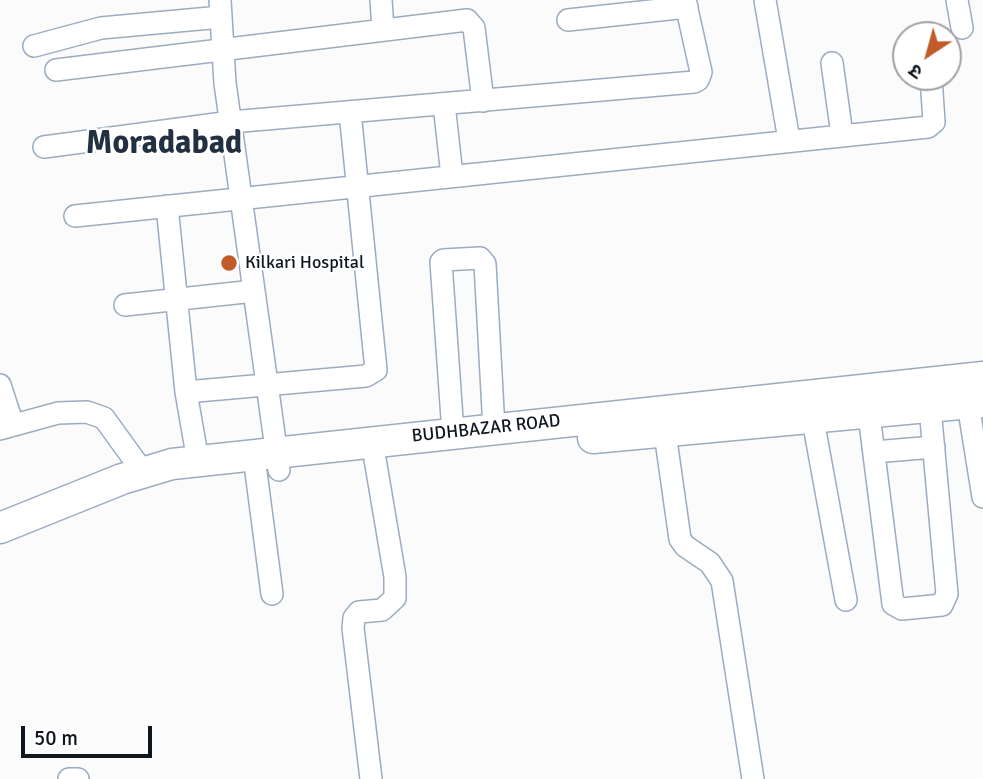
<!DOCTYPE html>
<html>
<head>
<meta charset="utf-8">
<style>
	body { margin:0 }
	#map { position:relative; width:983px; height:779px; overflow:hidden; background:#fbfbfb; font-family:Signika,"Noto Sans Devanagari",sans-serif }
	canvas { display:block }
	.north { position:absolute; left:892px; top:21px; width:70px; height:70px; box-sizing:border-box; background:#fff; border:2px solid #9fa2a5; border-radius:50%; rotate:216deg; font-size:19px; font-weight:700; line-height:28px; text-align:center; color:#0f161d }
	.north::after { content:''; display:block; margin:auto; width:24px; height:32px; background:#c15c2a; clip-path:polygon(50% 0,100% 100%,50% 72%,0 100%) }
	.scale { position:absolute; left:21px; top:726px; width:131px; height:32px; box-sizing:border-box; border:4px solid #0f161d; border-top:0; padding-left:9px; font-size:21px; line-height:24px; white-space:nowrap; color:#0f161d; -webkit-text-stroke:5px #fff; paint-order:stroke }
</style>
</head>
<body>
<div id="map">
<canvas width="983" height="779"></canvas>
<div class="north">उ</div>
<div class="scale">50 m</div>
</div>
<script>
const g = document.querySelector('canvas').getContext('2d');
g.lineJoin = 'round';
const shape = rows => new Path2D(rows.map(r => 'M' + r).join(''));
function stroke(path, color, width, dash) { g.strokeStyle = color; g.lineWidth = width; g.lineCap = dash ? 'butt' : 'round'; g.setLineDash(dash || []); g.stroke(path); }
function write(font, color, halo, rows, align = 'center') {
  g.font = font + ' Signika,sans-serif'; g.lineWidth = 5; g.setLineDash([]); g.textBaseline = 'middle'; g.strokeStyle = halo; g.fillStyle = color; for (const [text, x, y, turn = 0] of rows) {
    g.save(); g.translate(x, y); g.rotate((+turn || 0) * Math.PI / 180); g.textAlign = isNaN(turn) ? turn : align; if (halo) g.strokeText(text, 0, 0); g.fillText(text, 0, 0); g.restore();
  }
}
const street = shape([
	[220,0,225,83,279,470],
	[381,0,383,29],
	[765,0,789,140],
	[957,0,962,28],
	[568,20,687,7],
	[34,46,101,28,221,17],
	[832,63,842,135],
	[56,70,467,20,474,28,483,101],
	[444,104,452,176],
	[44,147,231,122,694,82,698,80,701,72,685,0],
	[167,206,186,392,198,461],
	[75,216,928,127,934,122,931,77],
	[125,305,254,291],
	[0,385,13,425],
	[186,392,366,376,376,370,350,112],
	[968,404,983,497],
	[869,415,893,604,902,609,942,605,947,594,930,408],
	[663,419,680,539,685,546,710,563,722,581,753,779],
	[813,420,846,600],
	[0,429,58,413,87,412,104,418,143,472],
	[453,433,441,262,443,260,480,258,485,264,494,429],
	[874,452,934,447],
	[256,472,272,594],
	[69,779,78,779],
	[371,779,353,628,354,618,359,612,382,610,395,598,395,577,375,459]
]);
const secondary = shape([
	[593,438,983,402],
	[0,528,122,479,172,464,983,377]
]);
stroke(street, '#9bacc0', 24);
stroke(secondary, '#9bacc0', 33);
stroke(street, '#fff', 21);
stroke(secondary, '#fff', 30);
for (const [x, y, r, color] of [
	[229,263,9,"#c15c2a"]
]) { const dot = new Path2D(); dot.arc(x, y, r, 0, 2 * Math.PI); g.fillStyle = color; g.fill(dot); stroke(dot, '#fff', 2.5); }
write('18px', '#0f161d', '#fff', [
	["Kilkari Hospital",245,263]
], 'left');
write('18px', '#0f161d', '#fff', [
	["BUDHBAZAR ROAD",486,429,-6]
]);
write('bold 32px', '#223141', '#fff', [
	["Moradabad",164,145]
]);
</script>
</body>
</html>
